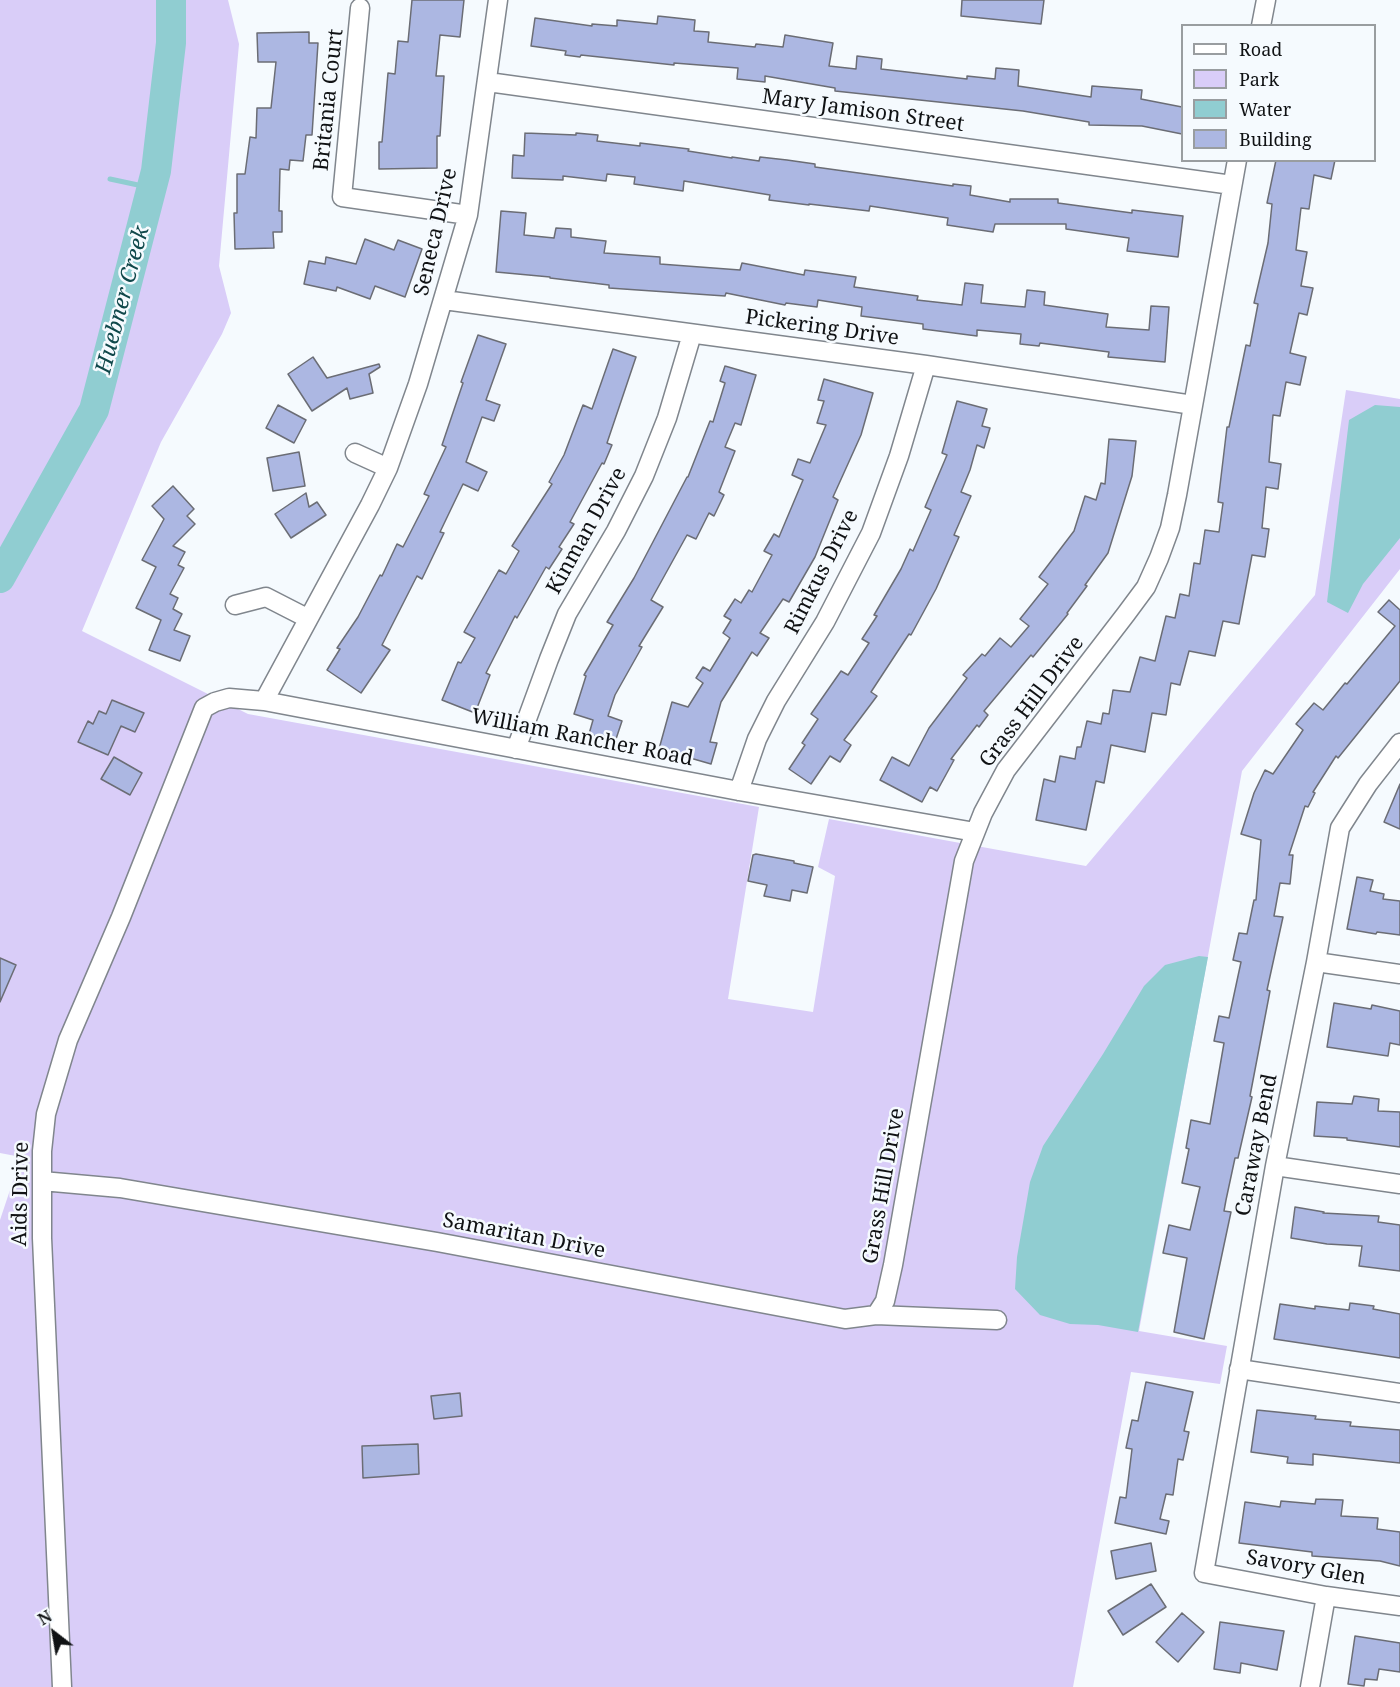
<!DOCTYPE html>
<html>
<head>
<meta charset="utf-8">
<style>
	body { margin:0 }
	#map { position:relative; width:1400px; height:1687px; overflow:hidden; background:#f5fafe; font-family:"Noto Serif",serif }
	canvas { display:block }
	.legend { position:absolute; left:1181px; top:24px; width:195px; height:138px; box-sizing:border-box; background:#f5fafe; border:2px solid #999da0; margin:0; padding:8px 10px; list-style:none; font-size:18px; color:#101214 }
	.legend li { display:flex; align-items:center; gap:12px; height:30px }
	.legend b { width:30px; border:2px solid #999da0 }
	.north { position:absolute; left:24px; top:1603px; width:60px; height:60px; -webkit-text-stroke:4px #f5fafe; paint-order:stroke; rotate:329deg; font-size:16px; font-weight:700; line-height:24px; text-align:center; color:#101214 }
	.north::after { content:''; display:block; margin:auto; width:21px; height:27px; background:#101214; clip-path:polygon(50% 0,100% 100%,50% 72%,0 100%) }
</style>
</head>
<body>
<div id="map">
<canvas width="1400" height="1687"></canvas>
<ul class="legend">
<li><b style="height:8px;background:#fff"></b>Road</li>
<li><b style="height:16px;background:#d9cdf8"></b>Park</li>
<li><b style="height:16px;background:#90cdd1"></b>Water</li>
<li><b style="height:16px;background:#acb7e2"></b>Building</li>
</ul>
<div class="north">N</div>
</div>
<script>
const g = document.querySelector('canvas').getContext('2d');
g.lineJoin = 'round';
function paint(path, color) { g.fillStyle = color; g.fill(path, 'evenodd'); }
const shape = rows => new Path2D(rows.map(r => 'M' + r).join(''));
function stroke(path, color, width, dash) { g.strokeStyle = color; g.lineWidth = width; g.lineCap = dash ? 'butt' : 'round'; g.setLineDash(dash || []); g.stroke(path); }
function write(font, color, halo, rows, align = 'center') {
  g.font = font + ' "Noto Serif",serif'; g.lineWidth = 5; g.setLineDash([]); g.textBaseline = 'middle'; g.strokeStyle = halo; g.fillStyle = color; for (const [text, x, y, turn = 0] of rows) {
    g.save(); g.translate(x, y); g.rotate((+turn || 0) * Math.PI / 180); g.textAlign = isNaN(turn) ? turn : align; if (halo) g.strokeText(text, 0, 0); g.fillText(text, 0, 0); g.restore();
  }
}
paint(shape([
	[0,0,228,0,239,44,219,266,231,313,222,334,161,442,82,631,248,714,759,807,728,999,813,1012,835,876,818,867,829,819,1086,866,1315,595,1346,390,1400,399,1400,569,1242,771,1139,1331,1227,1346,1220,1384,1131,1372,1073,1687,0,1687,0,1220,21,1157,0,1153,0,1002,16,965,0,958],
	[113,700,144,713,135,732,121,726,108,755,79,742,88,722,93,724,99,711,106,714],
	[114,757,142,773,130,795,102,779],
	[431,1396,462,1416,434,1419],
	[418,1444,419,1474,384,1476,376,1468,376,1477,363,1478,383,1445]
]), '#d9cdf8');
paint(shape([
	[1375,405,1400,407,1400,538,1363,584,1348,613,1327,602,1349,420],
	[1199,956,1208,957,1138,1332,1098,1325,1070,1324,1040,1315,1015,1289,1017,1257,1030,1182,1043,1146,1103,1054,1144,986,1165,965]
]), '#90cdd1');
stroke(shape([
	[110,179,152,188]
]), '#90cdd1', 5);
stroke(shape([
	[0,578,94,410,156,171,171,43,171,0]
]), '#90cdd1', 30);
const building = shape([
	[412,0,464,0,460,37,440,35,436,76,444,76,440,136,437,136,437,168,379,169,379,142,382,142,388,73,395,74,398,41,408,42,412,0],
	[962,0,1044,0,1041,24,961,16,962,0],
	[658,16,695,20,694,31,709,32,708,42,755,47,756,44,783,47,785,35,833,43,829,66,856,69,857,56,882,59,881,69,967,79,967,76,995,79,996,68,1019,70,1018,86,1091,97,1092,86,1142,90,1141,99,1182,107,1182,134,1142,126,1089,125,1089,122,1023,111,835,91,835,88,765,76,765,82,737,79,738,68,674,63,674,65,581,55,580,57,565,55,566,51,531,46,535,18,592,26,592,24,617,26,617,20,657,24,658,16],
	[309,32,309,43,318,43,312,135,306,135,303,161,290,160,289,170,280,169,279,211,282,211,282,232,273,232,274,248,235,249,234,213,237,213,237,174,245,174,250,137,256,138,257,108,271,108,276,62,258,62,257,33,309,32],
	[525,133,576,135,576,133,598,135,597,141,640,146,640,143,689,149,688,151,732,158,732,157,759,161,760,157,787,160,815,164,815,167,953,186,953,184,971,186,970,195,1010,202,1010,199,1058,199,1058,203,1132,213,1132,210,1183,216,1178,257,1127,251,1129,238,1066,229,1066,224,995,224,993,232,947,225,948,218,870,206,869,211,809,204,809,205,769,200,770,195,684,181,683,191,634,184,635,177,607,174,606,181,563,176,563,180,512,178,513,155,524,156,525,133],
	[1276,160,1335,160,1331,179,1314,175,1309,209,1301,208,1296,250,1307,252,1301,286,1313,288,1307,315,1299,313,1290,353,1306,357,1300,385,1286,382,1280,416,1273,415,1269,462,1281,464,1278,489,1266,487,1262,528,1269,529,1265,557,1252,555,1239,624,1223,621,1215,656,1189,651,1180,685,1171,683,1166,715,1152,713,1145,752,1111,745,1104,783,1096,781,1086,830,1036,820,1044,779,1055,782,1060,756,1075,759,1077,747,1081,747,1087,721,1101,724,1103,713,1109,714,1113,690,1130,692,1140,657,1155,661,1166,616,1175,618,1180,594,1189,596,1194,563,1200,564,1205,530,1219,532,1223,503,1218,502,1227,427,1229,427,1246,345,1250,346,1258,304,1254,303,1268,243,1272,204,1267,203,1276,160],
	[501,211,526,213,524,235,554,238,556,228,571,229,571,237,606,241,604,253,660,257,660,264,740,270,742,263,804,275,805,270,856,277,854,287,918,296,917,300,962,305,965,283,983,285,981,303,1025,307,1027,290,1045,292,1044,305,1108,314,1106,327,1149,330,1151,306,1169,307,1165,362,1108,357,1109,352,1040,343,1039,346,1020,344,1021,334,977,330,977,336,923,329,923,324,861,316,862,307,818,300,817,307,786,303,785,305,726,293,725,296,609,288,609,285,550,278,550,277,496,272,501,211],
	[365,239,394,250,398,240,422,249,405,297,375,286,370,299,337,287,336,291,304,284,309,261,325,264,326,257,356,264,365,239],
	[478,335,506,344,486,400,500,405,494,421,482,417,466,462,487,472,478,491,463,484,440,532,444,533,422,579,417,576,382,645,390,650,361,693,327,670,340,649,337,648,358,617,380,575,382,576,397,544,403,547,429,496,424,494,446,447,442,445,463,383,461,382,478,335],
	[613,349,636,357,607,443,612,445,604,464,602,463,570,522,574,524,559,547,562,549,549,569,546,567,517,618,515,616,486,673,490,675,475,713,442,700,458,662,461,663,475,638,464,632,499,570,506,574,519,551,512,546,552,484,549,482,564,455,583,405,592,409,613,349],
	[313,357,327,378,379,364,380,367,369,374,373,393,350,399,347,388,312,411,288,374,313,357],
	[725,366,756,375,741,425,735,423,725,447,735,451,719,492,724,495,714,516,709,513,696,539,687,535,651,600,663,607,639,646,642,647,615,695,608,716,622,721,615,742,589,734,593,720,574,714,586,676,584,675,613,625,607,622,634,578,687,477,688,477,710,421,713,422,725,383,720,381,725,366],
	[824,379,873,393,861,435,833,497,838,500,815,557,789,602,783,599,760,633,769,638,757,656,752,652,721,702,710,742,717,743,711,764,659,749,672,702,688,707,703,683,696,678,703,667,710,671,730,638,723,633,731,620,724,616,735,599,741,603,749,590,752,592,772,555,764,551,774,534,779,537,803,480,792,475,798,459,810,463,826,425,817,423,824,401,818,400,824,379],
	[957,401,987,409,982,426,990,428,984,448,977,445,970,470,961,492,971,496,954,535,959,537,936,589,911,635,909,634,871,692,877,696,844,740,851,745,840,762,830,756,811,784,789,769,805,745,802,743,818,719,811,714,841,671,848,675,869,643,862,639,877,616,874,615,901,569,910,549,913,551,931,510,925,507,947,455,942,453,957,401],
	[278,405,306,420,294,443,266,428,278,405],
	[1109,439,1136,441,1132,476,1108,553,1085,585,1087,586,1067,613,1068,614,1033,657,1031,655,984,711,988,715,979,727,977,725,951,759,954,760,937,791,930,787,922,802,880,780,892,757,909,766,929,728,967,678,963,675,982,654,985,656,1000,638,1011,647,1029,626,1020,619,1048,584,1039,577,1074,531,1085,496,1096,500,1101,483,1105,484,1109,439],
	[299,452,305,486,273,491,267,458,299,452],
	[173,486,194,509,187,516,195,524,173,546,185,552,178,565,184,568,170,594,178,598,173,609,182,614,174,630,190,636,180,661,149,650,161,620,136,608,156,567,142,560,164,519,152,506,173,486],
	[306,493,309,507,317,502,326,515,291,538,275,514,306,493],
	[1389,600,1400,610,1400,681,1338,758,1336,756,1313,792,1315,793,1308,807,1305,806,1289,855,1293,855,1290,884,1280,883,1274,916,1283,917,1267,990,1270,991,1250,1096,1252,1097,1238,1158,1235,1158,1226,1200,1224,1211,1231,1212,1204,1339,1174,1332,1187,1258,1163,1253,1169,1225,1190,1230,1200,1187,1182,1183,1189,1149,1186,1148,1191,1120,1210,1124,1224,1043,1214,1041,1219,1016,1229,1018,1241,962,1233,960,1239,933,1247,934,1254,900,1256,900,1261,840,1241,834,1254,793,1265,770,1273,774,1303,730,1296,724,1314,703,1323,710,1345,683,1347,684,1395,626,1378,612,1389,600],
	[112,700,144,713,135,732,121,726,108,755,78,742,88,721,93,724,99,711,106,714,112,700],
	[114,757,142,773,130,795,101,779,114,757],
	[1400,784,1400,829,1384,822,1400,784],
	[756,854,794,861,794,863,813,867,807,893,792,890,790,901,764,896,767,885,748,881,753,855,756,854],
	[1357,877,1373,880,1370,891,1384,894,1383,899,1400,901,1400,935,1377,932,1376,934,1347,929,1357,877],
	[0,958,16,965,0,1002,0,958],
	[1334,1003,1371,1009,1372,1005,1400,1011,1400,1045,1390,1043,1388,1056,1327,1047,1334,1003],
	[1354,1096,1379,1099,1378,1111,1400,1112,1400,1147,1347,1140,1347,1138,1314,1136,1317,1102,1352,1104,1354,1096],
	[1295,1207,1324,1212,1323,1213,1379,1216,1378,1222,1400,1225,1400,1271,1359,1266,1362,1246,1327,1244,1291,1238,1295,1207],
	[1350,1303,1374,1306,1373,1309,1400,1314,1400,1358,1274,1339,1280,1304,1315,1309,1315,1306,1349,1310,1350,1303],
	[1146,1382,1193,1392,1184,1431,1189,1432,1183,1460,1178,1459,1173,1495,1166,1494,1160,1519,1169,1521,1166,1534,1115,1523,1120,1497,1126,1498,1132,1449,1126,1448,1132,1420,1138,1421,1146,1382],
	[460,1393,462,1416,434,1419,431,1396,460,1393],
	[1257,1410,1316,1416,1315,1419,1351,1422,1350,1426,1400,1430,1400,1463,1313,1454,1313,1465,1287,1463,1288,1457,1251,1452,1257,1410],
	[418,1444,419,1474,363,1478,362,1446,418,1444],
	[1316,1499,1343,1500,1341,1516,1378,1518,1377,1529,1400,1532,1400,1566,1380,1561,1312,1556,1312,1552,1239,1543,1245,1502,1280,1507,1281,1501,1315,1504,1316,1499],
	[1151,1543,1156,1571,1116,1579,1111,1551,1151,1543],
	[1151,1584,1166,1607,1123,1635,1108,1611,1151,1584],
	[1182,1613,1204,1632,1178,1662,1156,1642,1182,1613],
	[1220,1622,1284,1631,1277,1670,1241,1663,1240,1673,1214,1669,1220,1622],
	[1355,1636,1400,1643,1400,1672,1379,1669,1377,1680,1365,1679,1364,1686,1348,1684,1355,1636]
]);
paint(building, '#acb7e2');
stroke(building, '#6b6d75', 1.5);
const minor = shape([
	[360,8,342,197,468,215],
	[1261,26,1266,0],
	[488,82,1232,185],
	[444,300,926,365,1193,405],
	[355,453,388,468],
	[235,605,266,597,307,618],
	[264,701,370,505,388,468,418,384,468,215,498,0],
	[1400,743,1368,784,1340,828,1316,962,1275,1166,1204,1573,1326,1596,1400,1606],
	[516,749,549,659,567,614,616,531,644,476,667,418,692,334],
	[739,791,757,739,776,701,825,622,871,533,899,456,926,365],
	[1316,962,1400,974],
	[1275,1166,1400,1184],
	[42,1181,120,1188,437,1242,845,1319,876,1315,997,1320],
	[876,1315,885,1301,893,1265,964,861,983,813,1006,770,1126,614,1146,587,1159,558,1170,528,1177,495,1237,160],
	[1239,1369,1400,1393],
	[62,1687,42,1238,42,1151,46,1114,68,1040,121,917,204,708,215,702,229,698,264,701,739,791,975,832],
	[1310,1687,1326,1596]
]);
stroke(minor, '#80868d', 21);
stroke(minor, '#fff', 18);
write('21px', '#101214', '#f5fafe', [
	["Britania Court",329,100,-84],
	["Mary Jamison Street",863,111,8],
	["Seneca Drive",436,232,-77],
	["Pickering Drive",822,328,8],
	["Kinman Drive",587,531,-61],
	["Rimkus Drive",822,572,-63],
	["Grass Hill Drive",1032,702,-53],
	["William Rancher Road",582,738,11],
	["Caraway Bend",1257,1145,-79],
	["Grass Hill Drive",884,1186,-80],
	["Aids Drive",21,1194,-89],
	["Samaritan Drive",524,1236,11],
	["Savory Glen",1306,1568,10]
]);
write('italic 22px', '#10484b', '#f5fafe', [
	["Huebner Creek",123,300,-75]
]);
</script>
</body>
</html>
